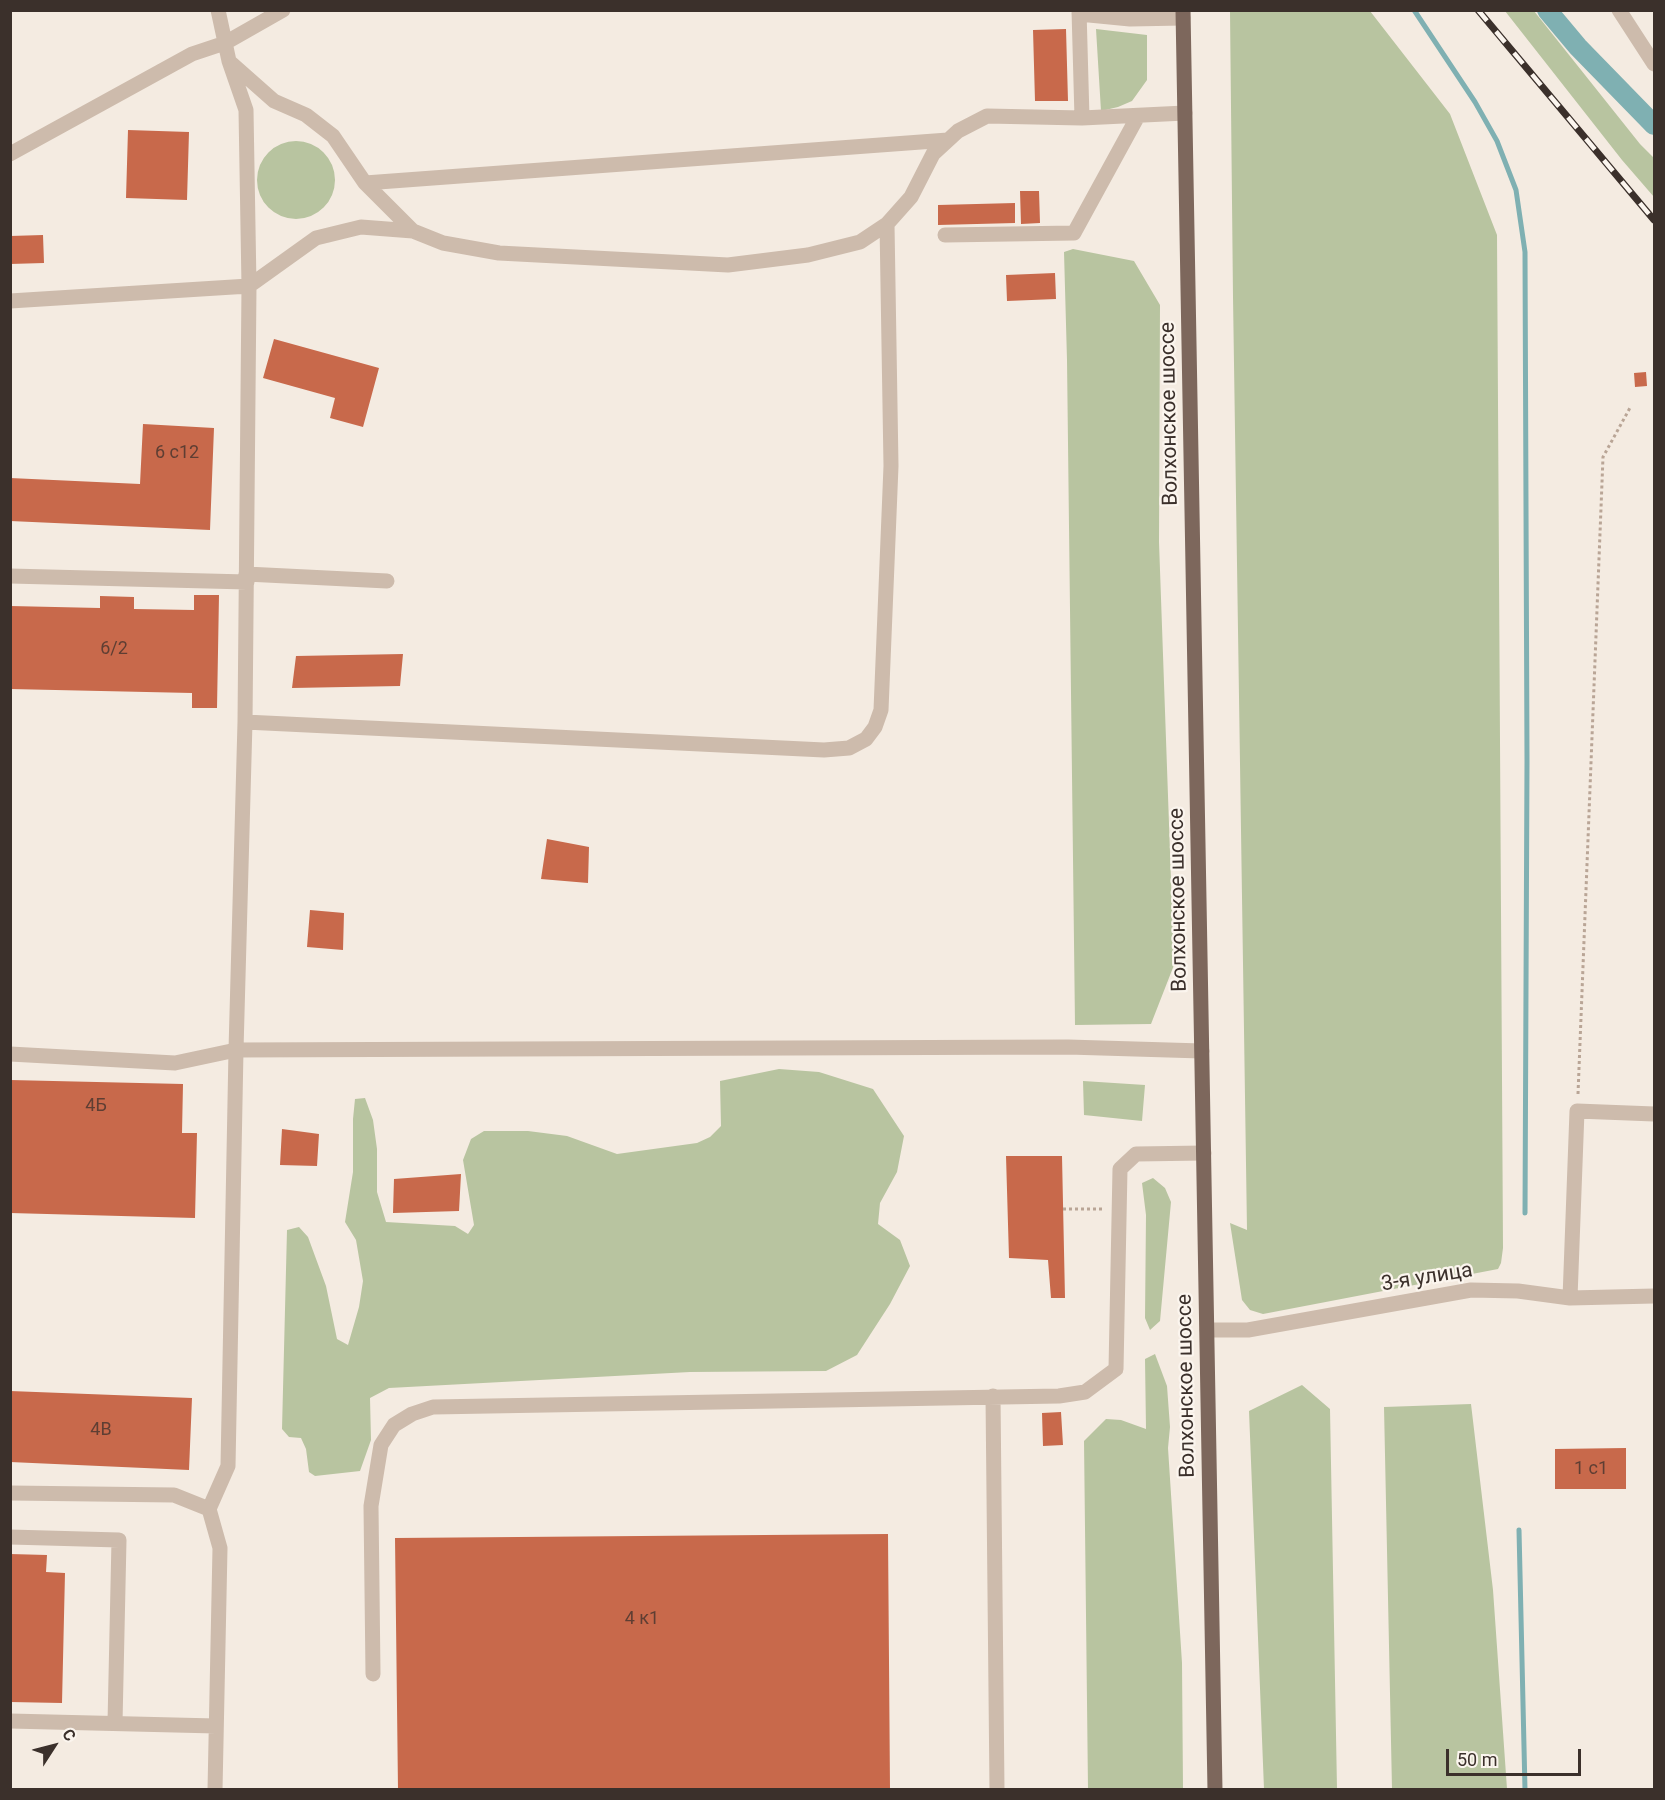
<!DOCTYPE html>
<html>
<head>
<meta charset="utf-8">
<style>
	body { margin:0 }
	#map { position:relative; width:1665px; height:1800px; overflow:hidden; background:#f4ebe1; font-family:Roboto,sans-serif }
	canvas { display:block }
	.frame { position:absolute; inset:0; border:12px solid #3b302b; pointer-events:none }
	.north { position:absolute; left:24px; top:1716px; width:60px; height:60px; -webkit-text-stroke:4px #fbf5ee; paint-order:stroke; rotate:54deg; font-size:16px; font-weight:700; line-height:24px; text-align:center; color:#3b302b }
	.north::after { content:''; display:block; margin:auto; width:21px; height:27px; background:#3b302b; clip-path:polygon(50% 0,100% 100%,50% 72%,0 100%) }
	.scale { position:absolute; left:1446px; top:1749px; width:135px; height:27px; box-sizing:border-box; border:3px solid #3b302b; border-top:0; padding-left:8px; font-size:18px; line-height:21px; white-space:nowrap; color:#3b302b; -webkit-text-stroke:4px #fbf5ee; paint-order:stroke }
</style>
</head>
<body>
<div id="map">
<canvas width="1665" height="1800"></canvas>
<div class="frame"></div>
<div class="north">С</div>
<div class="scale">50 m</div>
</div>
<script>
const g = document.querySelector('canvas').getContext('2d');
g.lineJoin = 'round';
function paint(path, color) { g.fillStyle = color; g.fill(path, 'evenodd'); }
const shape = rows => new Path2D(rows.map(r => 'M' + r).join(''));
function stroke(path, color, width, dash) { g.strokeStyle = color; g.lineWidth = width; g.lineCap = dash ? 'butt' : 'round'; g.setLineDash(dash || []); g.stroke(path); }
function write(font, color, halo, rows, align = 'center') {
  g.font = font + ' Roboto,sans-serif'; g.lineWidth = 4.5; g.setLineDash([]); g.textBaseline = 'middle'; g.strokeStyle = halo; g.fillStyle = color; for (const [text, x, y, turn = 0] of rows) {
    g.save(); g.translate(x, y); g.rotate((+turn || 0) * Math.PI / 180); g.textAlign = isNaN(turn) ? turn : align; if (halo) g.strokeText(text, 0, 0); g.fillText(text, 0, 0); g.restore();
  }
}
paint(shape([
	[1230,11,1370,11,1450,114,1497,235,1503,1248,1501,1263,1498,1269,1263,1314,1250,1310,1242,1300,1230,1223,1247,1230,1233,297],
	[1505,11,1534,11,1640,144,1654,158,1654,197,1622,160],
	[1096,29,1147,35,1147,80,1132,101,1118,107,1101,111],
	'257 180a39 39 0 1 1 78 0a39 39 0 1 1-78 0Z',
	[1073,249,1134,261,1160,305,1159,542,1174,965,1151,1024,1075,1025,1067,360,1064,252],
	[779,1069,819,1072,873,1089,904,1136,897,1172,880,1203,878,1224,900,1240,910,1266,890,1304,857,1355,826,1371,690,1372,389,1388,370,1398,371,1440,360,1471,315,1476,309,1472,306,1449,301,1438,289,1437,282,1429,287,1230,299,1227,308,1237,326,1286,337,1339,348,1345,359,1307,363,1281,356,1240,345,1222,353,1172,353,1119,355,1099,365,1098,373,1120,377,1149,377,1192,386,1222,455,1226,468,1234,474,1225,463,1160,471,1139,484,1131,528,1131,567,1136,617,1154,697,1143,710,1137,721,1126,720,1081],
	[1083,1081,1145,1085,1142,1121,1084,1115],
	[1153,1178,1165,1188,1171,1202,1160,1321,1150,1330,1145,1318,1146,1215,1142,1183],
	[1155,1354,1167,1386,1170,1427,1168,1448,1182,1663,1183,1789,1088,1789,1084,1441,1106,1419,1121,1420,1146,1429,1145,1359],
	[1302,1385,1330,1409,1337,1789,1264,1789,1249,1411],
	[1471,1404,1493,1590,1507,1789,1392,1789,1384,1407]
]), '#b8c4a0');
stroke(shape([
	[1414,10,1475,102,1497,141,1516,190,1525,252,1527,761,1525,1213],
	[1519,1530,1525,1790]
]), '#7fb0b2', 5);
stroke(shape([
	[1547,10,1578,47,1654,125]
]), '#7fb0b2', 20);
paint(shape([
	[1066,29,1068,101,1035,101,1033,30],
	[128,130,189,132,187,200,126,198],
	[1020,191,1039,191,1040,223,1021,224],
	[1015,203,1015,223,938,225,938,205],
	[43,235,44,263,10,264,10,236],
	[1055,273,1056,299,1007,301,1006,275],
	[274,339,379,368,363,427,330,418,335,398,263,378],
	[1646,372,1647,386,1635,387,1634,373],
	[143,424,214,428,210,530,10,521,10,478,140,484],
	[194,595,219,595,217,708,192,708,192,693,10,689,10,606,100,608,100,596,134,597,134,609,194,610],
	[403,654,400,686,292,688,296,656],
	[547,839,589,847,588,883,541,879],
	[310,910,344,913,343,950,307,947],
	[10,1080,183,1084,182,1133,197,1133,195,1218,10,1213],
	[282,1129,319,1134,317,1166,280,1165],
	[1006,1156,1062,1156,1065,1298,1051,1298,1048,1260,1009,1258],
	[461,1174,459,1211,393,1213,394,1179],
	[10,1391,192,1398,189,1470,10,1462],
	[1061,1412,1063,1445,1043,1446,1042,1413],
	[1626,1448,1626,1489,1555,1489,1555,1449],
	[888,1534,890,1790,398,1790,395,1538],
	[10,1554,47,1555,46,1572,65,1573,62,1703,10,1702]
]), '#c8694b');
stroke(shape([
	[1578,1094,1603,457,1631,406],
	[1063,1209,1105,1209]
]), '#b9a596', 3, [3, 3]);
stroke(shape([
	[1079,10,1082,118],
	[1619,10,1654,64],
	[1079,14,1130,19,1183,18],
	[231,63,274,101,306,115,333,136,365,183,413,231],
	[10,154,192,54,225,43,283,10],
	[365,183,948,140],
	[945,235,1074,233,1138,116],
	[10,301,249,286,316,238,361,227,413,231,443,243,499,253,728,265,808,255,860,242,887,224,911,197,933,154,958,131,987,116,1082,118,1185,113],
	[246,574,387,581],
	[10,576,247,582],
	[245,722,824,750,849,748,866,739,875,727,881,710,891,466,887,224],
	[10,1054,175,1063,236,1050,1068,1047,1202,1051],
	[1570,1298,1577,1111,1654,1114],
	[1207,1330,1248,1330,1471,1290,1518,1291,1570,1298,1654,1296],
	[993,1396,997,1790],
	[10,1493,174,1495,209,1509],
	[10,1537,119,1540,115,1723],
	[373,1674,371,1506,381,1445,394,1425,412,1414,433,1407,1059,1396,1085,1392,1116,1369,1120,1169,1136,1154,1204,1153],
	[10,1721,216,1726],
	[215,1790,220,1548,209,1509,228,1466,236,1050,245,722,249,286,246,110,229,61,218,10]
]), '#cdbbac', 15);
stroke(shape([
	[1183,10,1215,1790]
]), '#7d675c', 15);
const rail = shape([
	[1478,10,1654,220]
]);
stroke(rail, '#3b302b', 7);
stroke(rail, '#fbf5ee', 4.5, [14]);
write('18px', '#5e3e33', null, [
	["6 с12",177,453],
	["6/2",114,649],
	["4Б",96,1106],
	["4В",101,1430],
	["1 с1",1591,1469],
	["4 к1",642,1619]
]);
write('21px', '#3b302b', '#fbf5ee', [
	["Волхонское шоссе",1170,414,-91],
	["Волхонское шоссе",1179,900,-91],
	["3-я улица",1427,1278,-9],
	["Волхонское шоссе",1187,1386,-91]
]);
</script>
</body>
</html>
